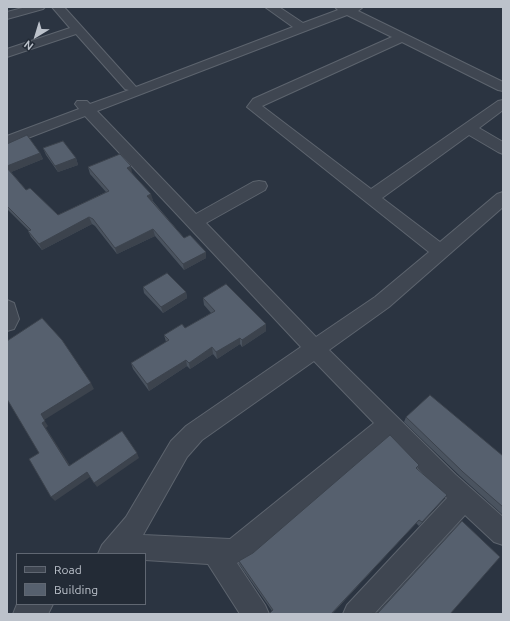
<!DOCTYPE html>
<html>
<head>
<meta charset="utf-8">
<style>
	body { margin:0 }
	#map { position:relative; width:510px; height:621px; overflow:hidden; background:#2b3441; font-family:Ubuntu,sans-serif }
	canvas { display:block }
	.frame { position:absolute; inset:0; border:8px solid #bcc2cb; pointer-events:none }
	.legend { position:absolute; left:16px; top:553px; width:130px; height:52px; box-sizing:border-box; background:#232b36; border:1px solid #606772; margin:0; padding:5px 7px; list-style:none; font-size:12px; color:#bcc2cb }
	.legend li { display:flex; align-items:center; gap:8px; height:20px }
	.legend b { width:20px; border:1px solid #606772 }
	.north { position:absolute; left:16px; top:16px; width:40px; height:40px; -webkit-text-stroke:3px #232b36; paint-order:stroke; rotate:218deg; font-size:11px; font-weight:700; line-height:16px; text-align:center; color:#bcc2cb }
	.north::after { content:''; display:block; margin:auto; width:14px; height:18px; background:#bcc2cb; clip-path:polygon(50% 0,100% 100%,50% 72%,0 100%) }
</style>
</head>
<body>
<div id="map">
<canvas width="510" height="621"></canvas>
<div class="frame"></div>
<ul class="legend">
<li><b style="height:5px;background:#3f4651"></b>Road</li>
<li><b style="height:11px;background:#56606e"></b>Building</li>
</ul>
<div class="north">N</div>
</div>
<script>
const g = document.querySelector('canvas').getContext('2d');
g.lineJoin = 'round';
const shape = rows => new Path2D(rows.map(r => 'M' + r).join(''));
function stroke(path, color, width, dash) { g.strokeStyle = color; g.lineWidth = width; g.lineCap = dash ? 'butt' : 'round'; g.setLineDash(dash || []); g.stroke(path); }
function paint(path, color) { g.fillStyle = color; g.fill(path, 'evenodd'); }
const minor = shape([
	[26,7,45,7,43,9,7,19,7,12,26,7],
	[52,7,64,7,136,87,293,27,265,7,279,7,303,23,338,10,335,7,363,7,358,11,503,82,503,91,498,90,402,42,262,106,371,189,498,101,503,100,503,110,479,128,503,142,503,154,498,152,469,135,382,198,440,242,497,194,503,192,503,207,389,307,329,350,456,475,503,517,503,545,494,542,465,515,374,614,343,614,347,605,447,498,388,438,252,555,237,563,265,605,269,614,240,614,208,564,145,560,145,554,98,554,102,545,126,517,171,441,186,426,301,347,85,116,7,146,7,136,79,109,75,104,77,101,87,101,90,104,129,90,125,89,76,34,7,57,7,49,70,28,52,7],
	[347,15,392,37,253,99,247,107,429,252,375,297,316,337,206,223,265,190,267,186,265,182,259,181,253,182,196,214,97,111,347,15],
	[314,361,374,423,230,539,143,535,187,457,202,440,314,361],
	[7,300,14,303,19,319,14,329,7,331,7,300],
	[17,604,53,604,48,614,13,614,17,604]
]);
stroke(minor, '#5d646e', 2);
paint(minor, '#3f4651');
paint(shape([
	[7,144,40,153,43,159,11,172,26,190,58,215,106,192,90,174,88,167,132,173,153,200,152,200,184,238,206,252,206,258,184,270,155,236,117,254,95,226,92,224,42,250,31,237,28,231,29,231,7,209],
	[43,148,76,158,78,165,58,172,46,155],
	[143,287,186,292,187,298,163,313,144,293],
	[203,298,266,331,242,347,240,344,217,359,213,354,190,369,187,366,149,391,133,369,131,363,166,342,164,335,185,328,211,313,204,305],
	[406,417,503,456,503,515,460,476,404,422],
	[419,465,417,469,447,495,419,526,416,523,332,614,269,614,272,611,239,564,239,561],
	[462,521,450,614,377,613,457,525]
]), '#4a535f');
paint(shape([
	[40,153,43,159,9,173,7,169,7,166],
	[76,158,78,165,58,172,55,166],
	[131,166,132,173,128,174,127,168],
	[151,194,153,200,149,202,147,196],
	[89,217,92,224,42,250,39,244],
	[153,229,155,236,117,254,115,248],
	[206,252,206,258,184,270,183,264],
	[186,292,187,298,163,313,161,307],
	[266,324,266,331,242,347,242,340],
	[240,338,240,344,217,359,216,352],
	[212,347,213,354,190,369,189,363],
	[186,360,187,366,149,391,147,384],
	[91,383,94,389,44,420,48,426,46,428,73,470,69,466,42,423,41,414],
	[137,453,139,458,97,487,94,483],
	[87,472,90,477,55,501,51,497]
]), '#3c434d');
const building = shape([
	[27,135,40,153,7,166,7,144,27,135],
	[63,141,76,158,55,166,43,148,63,141],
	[120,154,131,166,127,168,151,194,147,196,184,238,190,235,206,252,183,264,153,229,115,248,93,219,89,217,39,244,28,231,31,230,7,206,7,168,26,190,30,188,58,215,109,191,88,167,120,154],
	[167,273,186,292,161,307,143,287,167,273],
	[226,284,266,324,242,340,240,338,216,352,212,347,189,363,186,360,147,384,131,363,169,340,164,335,182,324,185,328,215,311,203,298,226,284],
	[42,318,62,340,91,383,41,414,45,421,42,423,69,466,122,431,137,453,94,483,87,472,51,497,29,459,39,453,7,399,7,341,42,318],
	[430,395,503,456,503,507,463,472,406,417,430,395],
	[390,435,419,465,416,468,447,495,422,522,419,520,331,614,269,614,273,610,239,561,253,553,390,435],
	[462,521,500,557,450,614,371,614,372,613,378,613,462,521]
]);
paint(building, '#56606e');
stroke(building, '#3c434d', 1);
</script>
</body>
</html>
